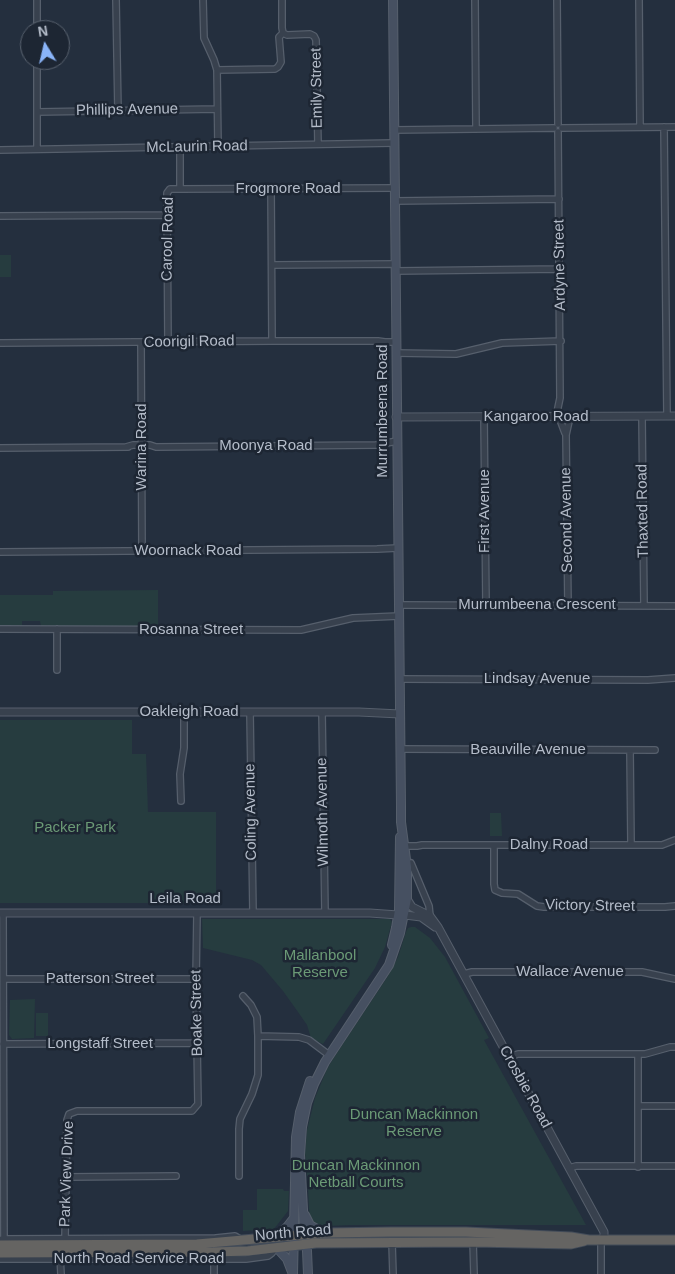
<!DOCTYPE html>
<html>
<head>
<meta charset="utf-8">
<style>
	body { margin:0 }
	#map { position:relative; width:675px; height:1274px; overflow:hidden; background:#242f3e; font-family:Arial,sans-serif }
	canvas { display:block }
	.north { position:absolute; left:20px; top:20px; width:50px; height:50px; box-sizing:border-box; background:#1d2633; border:1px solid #59626f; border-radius:50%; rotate:351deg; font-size:14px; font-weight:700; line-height:20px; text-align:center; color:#b4bcc9 }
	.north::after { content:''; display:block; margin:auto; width:18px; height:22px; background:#8ab4f8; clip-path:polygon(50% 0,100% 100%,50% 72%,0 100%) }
</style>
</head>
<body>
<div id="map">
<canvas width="675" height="1274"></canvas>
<div class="north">N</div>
</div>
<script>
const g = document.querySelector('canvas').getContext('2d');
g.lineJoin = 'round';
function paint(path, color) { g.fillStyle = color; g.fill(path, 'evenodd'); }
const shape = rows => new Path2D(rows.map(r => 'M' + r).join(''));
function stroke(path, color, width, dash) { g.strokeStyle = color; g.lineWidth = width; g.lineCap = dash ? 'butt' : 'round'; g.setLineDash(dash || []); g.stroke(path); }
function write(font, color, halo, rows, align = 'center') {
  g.font = font + ' Arial,sans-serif'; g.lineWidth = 5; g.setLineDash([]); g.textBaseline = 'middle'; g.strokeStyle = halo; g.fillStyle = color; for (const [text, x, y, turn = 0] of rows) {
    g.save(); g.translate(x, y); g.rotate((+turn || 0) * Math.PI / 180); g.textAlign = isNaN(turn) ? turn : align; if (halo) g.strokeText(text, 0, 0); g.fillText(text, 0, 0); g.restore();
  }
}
paint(shape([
	[0,255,11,255,11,277,0,277],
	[156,590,158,590,158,627,41,626,40,621,22,621,22,626,0,626,0,595,53,595,53,591],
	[0,720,132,720,132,754,146,754,148,812,216,812,216,903,0,903],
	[490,813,501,813,502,836,490,836],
	[202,919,390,919,392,922,385,947,375,968,323,1044,311,1038,307,1025,298,1012,283,991,261,965,252,960,203,948],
	[411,927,415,927,430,938,445,957,489,1038,484,1040,586,1225,350,1225,327,1226,319,1225,312,1221,310,1216,309,1209,308,1187,305,1153,307,1130,315,1098,327,1069,335,1056,388,976,398,957,406,932,408,928],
	[35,999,34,1038,12,1039,9,1035,10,1000],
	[36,1013,48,1013,48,1036,36,1036],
	[257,1189,283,1189,284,1191,289,1191,288,1211,274,1229,243,1231,243,1210,257,1210]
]), '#263c3f');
const minor = shape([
	[37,0,37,30],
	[116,0,118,110],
	[203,0,204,38,214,60,217,70,218,146],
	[282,0,282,28,283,33,287,35,310,34,314,36,316,40,318,144],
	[475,0,476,128],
	[557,0,558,124],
	[639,0,640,127],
	[37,60,37,149],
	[217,70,275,69,278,67,281,62,279,37,283,33],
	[37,112,217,109],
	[664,127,667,416],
	[562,128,675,127],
	[394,130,554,128],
	[0,150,394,143],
	[271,188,272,341],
	[180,189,395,188],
	[395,201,559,199],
	[0,216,167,215],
	[272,265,396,264],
	[396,271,560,269],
	[141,342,142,551],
	[168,342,167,193,170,189,180,189,180,147],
	[0,343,272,341,378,341,385,342,396,342],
	[396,353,456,354,502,343,561,341],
	[484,417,486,605],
	[556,417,560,398,558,132],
	[559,417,565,433],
	[642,417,644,605],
	[126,447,133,445,150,445,156,447,376,445,397,441],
	[0,448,128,447],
	[0,552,377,549,398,548],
	[399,605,675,606],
	[568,606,566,435,570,417],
	[0,629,301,630,353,618,399,616],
	[57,629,57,670],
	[399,679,648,680,675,678],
	[250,712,253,913],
	[322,712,325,913],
	[400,749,655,750],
	[630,750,631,844],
	[181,801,180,774,184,748,184,712],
	[494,845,494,884,495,890,502,893,518,894,537,906,544,907,665,907,675,906],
	[401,846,417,846,422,845,662,845,675,840],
	[411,863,429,906,430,916],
	[3,913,4,1245],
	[464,974,472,972,642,972,675,979],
	[4,979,196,979],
	[258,1036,299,1037,309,1040,329,1055],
	[3,1044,197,1043],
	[638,1054,638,1167],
	[509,1057,518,1054,645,1054,670,1047,675,1047],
	[638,1106,675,1106],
	[569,1168,576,1166,675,1166],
	[239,1176,239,1129,240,1119,252,1094,258,1075,258,1036,257,1017,251,1005,243,996],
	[67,1177,176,1176],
	[216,1238,235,1236,240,1239],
	[2,1239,216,1238,218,1240],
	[65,1239,67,1120,69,1114,77,1111,192,1111,198,1104,196,979,197,913],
	[473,1241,474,1274],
	[392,1243,393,1274],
	[60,1256,61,1274],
	[214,1256,214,1274],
	[0,1259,246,1259,268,1256,272,1253,275,1248],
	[601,1274,601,1240]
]);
const tertiary = shape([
	[396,417,675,416],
	[0,712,359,712,400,714],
	[407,899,412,907,430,916,438,927,604,1232,604,1237,601,1240],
	[0,913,370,913,398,915],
	[405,915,421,917,435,927]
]);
const secondary = shape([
	[392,945,396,928,399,910,400,837],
	[305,1215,310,1225,324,1233],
	[275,1238,287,1227,294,1218],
	[277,1248,287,1259,292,1272],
	[293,1274,296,1137,300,1112,310,1081],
	[308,1274,307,1251,304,1228,300,1155,302,1127,307,1103,314,1084,325,1062,389,965,400,933,407,899,407,867,401,822,401,806,393,0]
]);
const trunk = shape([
	[0,1245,197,1244,324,1233,391,1232,466,1232,571,1237,589,1240,675,1240],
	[0,1253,213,1252,248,1251,316,1243,474,1242,571,1244,584,1241]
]);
stroke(minor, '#565f6c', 8);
stroke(tertiary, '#565f6c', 9);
stroke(secondary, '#565f6c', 10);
stroke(trunk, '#434c59', 11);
stroke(minor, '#38414e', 5.5);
stroke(tertiary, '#38414e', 7);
stroke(secondary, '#465061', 8);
stroke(trunk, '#656462', 9);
write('15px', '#b4bcc9', '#1d2633', [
	["Emily Street",317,88,-91],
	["Phillips Avenue",127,110,-1],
	["McLaurin Road",197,147,-1],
	["Frogmore Road",288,189],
	["Carool Road",168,239,-89],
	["Ardyne Street",560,265,-91],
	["Coorigil Road",189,342,-1],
	["Murrumbeena Road",383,411,-90],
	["Kangaroo Road",536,417],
	["Moonya Road",266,446],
	["Warina Road",142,447,-90],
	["First Avenue",485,511,-90],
	["Thaxted Road",643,511,-91],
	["Second Avenue",567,520,-91],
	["Woornack Road",188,551],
	["Murrumbeena Crescent",537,605],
	["Rosanna Street",191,630],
	["Lindsay Avenue",537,679],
	["Oakleigh Road",189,712],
	["Beauville Avenue",528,750],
	["Coling Avenue",251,812,-91],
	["Wilmoth Avenue",323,812,-91],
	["Dalny Road",549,845],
	["Leila Road",185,899],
	["Victory Street",590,906,1],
	["Wallace Avenue",570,972],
	["Patterson Street",100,979],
	["Boake Street",197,1013,-91],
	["Longstaff Street",100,1044],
	["Crosbie Road",525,1087,61],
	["Park View Drive",67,1174,-88],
	["North Road",293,1233,-5],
	["North Road Service Road",139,1259]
]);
write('15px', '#6b9a76', '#1d2633', [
	["Packer Park",75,828],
	["Mallanbool",320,956],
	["Reserve",320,973],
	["Duncan Mackinnon",414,1115],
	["Reserve",414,1132],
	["Duncan Mackinnon",356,1166],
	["Netball Courts",356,1183]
]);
</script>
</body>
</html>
